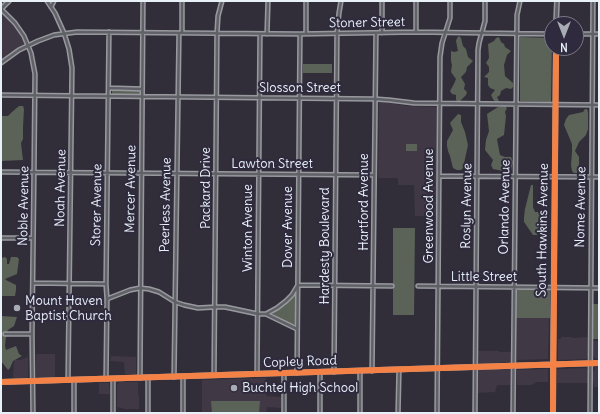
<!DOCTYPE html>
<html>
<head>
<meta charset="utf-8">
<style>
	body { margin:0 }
	#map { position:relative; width:600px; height:414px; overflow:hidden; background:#312e39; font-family:Delius,sans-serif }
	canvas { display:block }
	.frame { position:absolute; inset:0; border:2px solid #e8f1f8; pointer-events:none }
	.north { position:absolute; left:544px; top:16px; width:40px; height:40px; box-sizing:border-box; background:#2f2a3d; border:1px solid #797a88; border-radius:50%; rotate:180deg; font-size:11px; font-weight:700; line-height:16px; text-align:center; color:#e8f1f8 }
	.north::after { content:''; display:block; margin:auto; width:14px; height:18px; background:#a8adb5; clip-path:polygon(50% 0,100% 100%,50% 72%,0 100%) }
</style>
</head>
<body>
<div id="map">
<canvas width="600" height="414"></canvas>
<div class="frame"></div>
<div class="north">N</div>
</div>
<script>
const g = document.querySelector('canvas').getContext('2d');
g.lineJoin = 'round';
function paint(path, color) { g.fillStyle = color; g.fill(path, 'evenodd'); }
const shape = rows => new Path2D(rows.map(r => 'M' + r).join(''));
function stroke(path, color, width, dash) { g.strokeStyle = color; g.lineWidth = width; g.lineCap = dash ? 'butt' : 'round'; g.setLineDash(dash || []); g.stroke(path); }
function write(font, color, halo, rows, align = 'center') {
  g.font = font + ' Delius,sans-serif'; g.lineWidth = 4; g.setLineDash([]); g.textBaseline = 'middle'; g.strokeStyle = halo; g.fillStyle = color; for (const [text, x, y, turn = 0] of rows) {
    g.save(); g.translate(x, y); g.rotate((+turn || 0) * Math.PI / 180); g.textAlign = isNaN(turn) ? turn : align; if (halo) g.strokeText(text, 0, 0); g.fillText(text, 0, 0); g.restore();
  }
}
paint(shape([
	[1,14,6,17,13,24,21,35,25,44,11,52,1,60],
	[379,102,389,103,408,106,437,107,436,216,415,216,414,185,398,185,398,178,378,178],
	[516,318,549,318,548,359,517,360],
	[561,337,572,337,573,338,587,337,589,340,589,355,586,359,558,360,558,339,561,339],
	[594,341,599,341,599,359,596,359,592,355,592,342],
	[478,351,499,351,499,352,511,352,511,362,479,364],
	[36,354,55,354,55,377,36,377],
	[111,356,136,357,136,374,125,375,124,362,110,361],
	[28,357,28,377,27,378,13,378,14,360,21,360,22,359],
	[513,366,513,385,497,385,495,392,475,393,475,368],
	[596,367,599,367,599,387,594,387,593,381,593,372],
	[586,368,589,372,589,382,588,383,557,383,557,370,559,369],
	[548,369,548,382,536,382,532,385,517,385,517,370],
	[266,378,266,396,281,397,281,408,267,407,266,413,278,413,202,413,202,380],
	[120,382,138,382,138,395,139,396,139,409,125,409,117,407,117,384],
	[99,383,109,383,110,394,99,394]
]), '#413845');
paint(shape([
	[459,36,461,38,463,46,466,49,468,57,473,61,467,67,466,72,461,77,465,84,464,89,467,92,466,95,460,101,458,102,456,100,456,95,452,94,450,91,454,84,456,79,451,72,452,65,451,61,451,51,454,52,458,51,456,41,457,38],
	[499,37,501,42,504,44,505,47,511,51,507,55,504,65,505,76,513,83,513,87,511,89,506,88,501,91,500,95,497,97,499,101,496,103,493,99,491,95,495,90,490,88,488,85,488,78,484,77,489,72,489,67,486,63,489,58,488,44,494,41,496,38],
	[520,37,552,38,551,102,520,101],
	[303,64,332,64,332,73,303,73],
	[112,90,139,90,140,91,140,95,112,95],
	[19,106,23,106,24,109,23,127,23,139,21,143,23,160,1,161,1,116,8,116,12,112],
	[505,106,507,108,505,112,506,116,504,135,497,139,500,155,505,157,511,157,513,162,511,171,508,172,493,169,491,165,493,160,485,150,486,140,489,131,487,114,498,107],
	[585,109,587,109,588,112,588,129,586,135,579,142,575,151,579,157,579,164,577,173,574,173,572,171,571,165,572,152,572,144,564,125,566,119,569,115,583,112],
	[458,114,461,115,461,122,465,132,468,145,463,168,461,170,457,170,453,168,450,156,448,151,447,146,447,141,453,130,450,123],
	[406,144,417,144,417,151,406,151],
	[531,185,533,185,533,207,535,212,538,212,540,215,538,223,539,227,537,235,533,235,524,222,524,217,525,209],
	[425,198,432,198,431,209,428,211,425,211],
	[393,228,415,228,414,315,393,315],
	[5,257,7,259,7,264,9,264,11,257,17,257,19,259,17,274,5,279,6,280,16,285,16,290,15,296,2,296,1,304,1,258],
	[518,289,549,289,550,290,550,318,516,318,516,290],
	[294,295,295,295,295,324,293,325,275,317,273,314,273,312,284,305],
	[593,304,599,304,599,339,593,339],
	[1,316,17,317,14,326,8,330,7,332,4,332,6,336,5,346,6,350,16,346,19,354,22,356,13,361,10,368,8,370,1,361],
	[211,401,260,401,259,413,212,413]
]), '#5b6258');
const minor = shape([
	[47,1,55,13,64,33,69,49,72,68,68,380],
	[51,7,54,1],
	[1,9,15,23,24,36,31,53,35,74,34,172,32,334,33,413],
	[416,32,416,1],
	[182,33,182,1],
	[382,33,382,1],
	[267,34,268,1],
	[306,34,306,1],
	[576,34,599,34],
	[1,63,19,50,38,41,54,35,77,32,300,34,416,32,552,34],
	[109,88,142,89],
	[1,95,375,99,389,100,414,103,599,105],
	[1,172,374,175],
	[439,176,599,177],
	[1,238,33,238],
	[33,283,106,284],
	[418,286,599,288],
	[107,299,130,290,140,288,149,289,159,292,175,302,184,305,198,308,215,307,225,307,258,314,266,314,297,329],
	[266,314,277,308,286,301,292,295,298,285,392,286],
	[5,334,32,334],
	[360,371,360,413],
	[372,371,376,33],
	[320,372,320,413],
	[334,372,337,33,339,13,341,1],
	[297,373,300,34],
	[257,374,260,34],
	[214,375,217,33,218,16,222,1],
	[174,377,179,33],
	[183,377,183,413],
	[140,378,143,1],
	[106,379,107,299,106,284,109,32],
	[74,413,74,380],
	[113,413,113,379],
	[148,413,148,378],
	[284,413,284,373],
	[398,413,399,370],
	[437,413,440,57,442,43,450,18,450,1],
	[475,413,478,50,479,43,485,21,485,1],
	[513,413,517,15,520,1],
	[590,413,593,1]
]);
const tertiary = shape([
	[1,9,9,1],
	[556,24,557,1],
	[553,365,556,48]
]);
const secondary = shape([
	[1,382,599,363],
	[553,413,553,365]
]);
stroke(minor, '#98999f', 5.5);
stroke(tertiary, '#98999f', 6);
stroke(secondary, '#98999f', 6);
stroke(minor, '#606067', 2.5);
stroke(tertiary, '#606067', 3);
stroke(secondary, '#606067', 3.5);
stroke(shape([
	[1,382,599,363],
	[553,413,556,48]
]), '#f48246', 6);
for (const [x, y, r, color] of [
	[17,308,4,"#a8adb5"],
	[234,388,4,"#a8adb5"]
]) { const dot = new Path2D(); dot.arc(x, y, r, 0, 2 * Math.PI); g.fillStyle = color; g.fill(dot); stroke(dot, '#2f2a3d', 1.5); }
write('13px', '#e8f1f8', '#2f2a3d', [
	["Stoner Street",367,23,-1],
	["Slosson Street",300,88],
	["Lawton Street",272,164],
	["Noah Avenue",61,188,-89],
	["Packard Drive",206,188,-90],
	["Mercer Avenue",131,189,-89],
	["Hartford Avenue",364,202,-90],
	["Storer Avenue",97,205,-89],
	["Peerless Avenue",166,205,-89],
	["Noble Avenue",24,206,-89],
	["Greenwood Avenue",429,206,-90],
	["Roslyn Avenue",467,206,-89],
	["Orlando Avenue",505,207,-89],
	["Nome Avenue",581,207,-89],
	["Dover Avenue",288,227,-90],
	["Winton Avenue",248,228,-90],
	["South Hawkins Avenue",543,230,-89],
	["Hardesty Boulevard",325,246,-90],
	["Little Street",484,277],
	["Copley Road",300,362,-2]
]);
write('13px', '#e8f1f8', '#2f2a3d', [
	["Mount Haven",25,301],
	["Baptist Church",25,316],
	["Buchtel High School",242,388]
], 'left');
</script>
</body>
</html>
